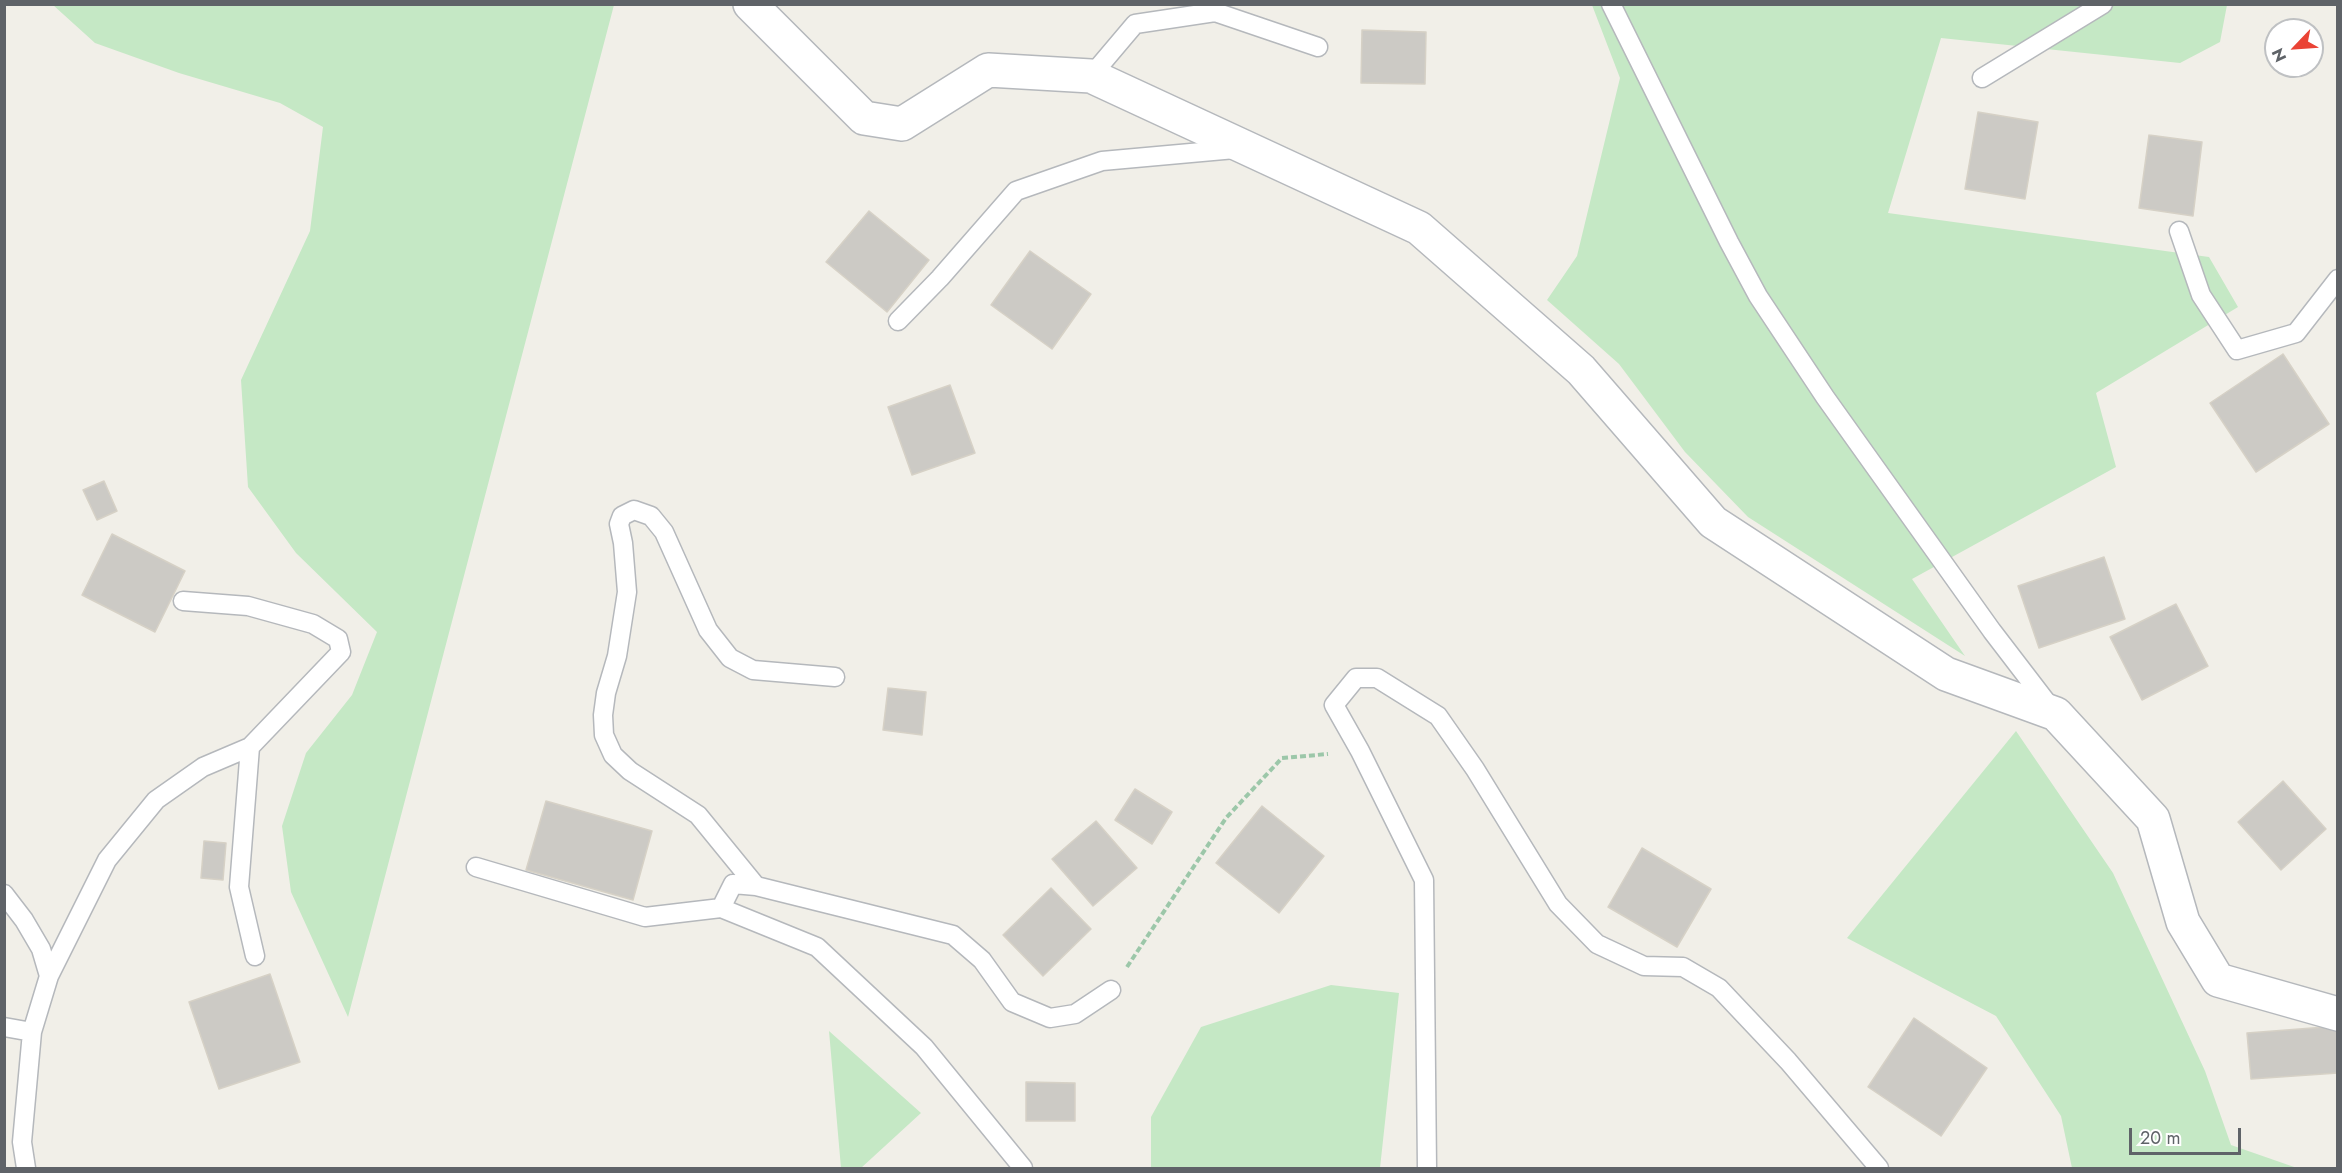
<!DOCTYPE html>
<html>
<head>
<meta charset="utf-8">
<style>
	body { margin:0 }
	#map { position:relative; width:2342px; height:1173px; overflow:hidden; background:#f1efe8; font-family:Jost,sans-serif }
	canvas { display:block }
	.frame { position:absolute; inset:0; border:6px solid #5f6368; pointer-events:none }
	.north { position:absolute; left:2264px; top:18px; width:60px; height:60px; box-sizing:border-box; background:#fff; border:2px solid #bfc1c3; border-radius:50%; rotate:245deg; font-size:16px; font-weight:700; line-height:24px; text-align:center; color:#5f6368 }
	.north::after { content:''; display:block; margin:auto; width:21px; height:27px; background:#ea4335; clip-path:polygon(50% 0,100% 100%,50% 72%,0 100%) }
	.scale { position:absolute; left:2129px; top:1128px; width:112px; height:27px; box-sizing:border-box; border:3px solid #5f6368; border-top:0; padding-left:8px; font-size:18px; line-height:21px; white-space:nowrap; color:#5f6368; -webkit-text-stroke:4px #fff; paint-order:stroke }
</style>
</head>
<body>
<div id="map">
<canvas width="2342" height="1173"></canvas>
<div class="frame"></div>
<div class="north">N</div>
<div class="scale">20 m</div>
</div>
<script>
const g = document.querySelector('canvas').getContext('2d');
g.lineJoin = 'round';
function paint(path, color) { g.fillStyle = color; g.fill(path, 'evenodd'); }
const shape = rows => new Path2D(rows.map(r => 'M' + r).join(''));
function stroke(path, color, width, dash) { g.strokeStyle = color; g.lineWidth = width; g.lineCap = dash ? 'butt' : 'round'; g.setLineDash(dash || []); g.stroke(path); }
paint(shape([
	[53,5,614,5,348,1017,291,892,282,826,306,753,352,695,377,632,296,553,248,487,241,380,310,231,323,127,280,103,179,73,95,43],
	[1592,5,2227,5,2220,42,2180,63,1941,38,1888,213,2209,257,2238,307,2096,393,2116,467,1912,579,1965,656,1748,517,1685,452,1619,364,1547,300,1577,256,1620,78],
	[2016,731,2113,873,2205,1071,2231,1145,2297,1168,2072,1168,2061,1116,1996,1016,1847,938],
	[1331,985,1399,993,1380,1168,1151,1168,1151,1117,1201,1027],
	[829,1031,921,1113,861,1168,841,1168]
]), '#c5e8c5');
const building = shape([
	[1362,30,1426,32,1425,84,1361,83,1362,30],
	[1978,112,2038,122,2025,199,1965,189,1978,112],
	[2149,135,2202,142,2193,216,2139,208,2149,135],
	[869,211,929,260,887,312,826,262,869,211],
	[1030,251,1091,294,1052,349,991,305,1030,251],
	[2283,354,2329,424,2256,472,2210,403,2283,354],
	[950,385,975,453,912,475,888,407,950,385],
	[104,481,117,511,97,520,83,490,104,481],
	[112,534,185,571,155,632,82,595,112,534],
	[2104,557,2125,619,2039,648,2018,586,2104,557],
	[2176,604,2208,666,2142,700,2110,637,2176,604],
	[888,688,926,692,922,735,883,730,888,688],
	[2283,781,2326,829,2281,870,2238,822,2283,781],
	[1135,789,1172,812,1152,844,1115,820,1135,789],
	[546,801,652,831,633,900,526,870,546,801],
	[1262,806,1324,856,1279,913,1216,863,1262,806],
	[1096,821,1137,868,1093,906,1052,859,1096,821],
	[204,841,226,843,223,880,201,878,204,841],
	[1642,848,1711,889,1677,947,1608,907,1642,848],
	[1051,888,1091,929,1043,976,1003,935,1051,888],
	[270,974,300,1062,219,1089,189,1002,270,974],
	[1914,1018,1987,1068,1941,1136,1868,1087,1914,1018],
	[2338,1026,2338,1073,2251,1079,2247,1033,2338,1026],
	[1026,1082,1075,1083,1075,1121,1026,1121,1026,1082]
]);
paint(building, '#cccac5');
stroke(building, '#d6d1c6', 1.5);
const service = shape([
	[1611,4,1729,242,1758,296,1825,397,1992,631,2051,708],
	[1091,76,1135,24,1215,12,1318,47],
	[1982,78,2103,4],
	[2179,231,2201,295,2237,350,2296,333,2338,279],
	[898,321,940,278,1016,191,1102,161,1235,149],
	[250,747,239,887,255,956],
	[476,867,645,917,721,908],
	[756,886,698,815,630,771,613,755,604,735,603,715,606,693,617,656,627,592,623,543,619,524,622,516,634,510,651,516,664,532,708,630,730,658,753,670,835,677],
	[4,894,24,920,41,949,49,976],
	[4,1027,32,1032],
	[26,1168,22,1142,32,1032,49,976,107,860,156,800,203,767,250,747,341,652,338,639,313,624,248,606,183,601],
	[1023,1168,924,1047,817,947,721,908,733,884,756,886,953,935,982,960,1012,1002,1050,1018,1075,1014,1111,990],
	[1427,1168,1424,880,1360,751,1334,705,1356,678,1377,678,1438,716,1475,769,1558,904,1597,944,1644,966,1683,967,1719,988,1788,1061,1879,1168]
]);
const minor = shape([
	[750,4,864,118,902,124,988,70,1091,76,1419,228,1581,370,1713,522,1946,674,2056,714,2153,819,2183,922,2218,980,2338,1014]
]);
stroke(service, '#b5b8bc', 21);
stroke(minor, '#b5b8bc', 36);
stroke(shape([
	[1127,967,1226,818,1282,758,1328,754]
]), '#9cc7a9', 4, [6, 3]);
stroke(service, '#fff', 18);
stroke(minor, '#fff', 33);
</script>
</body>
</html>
